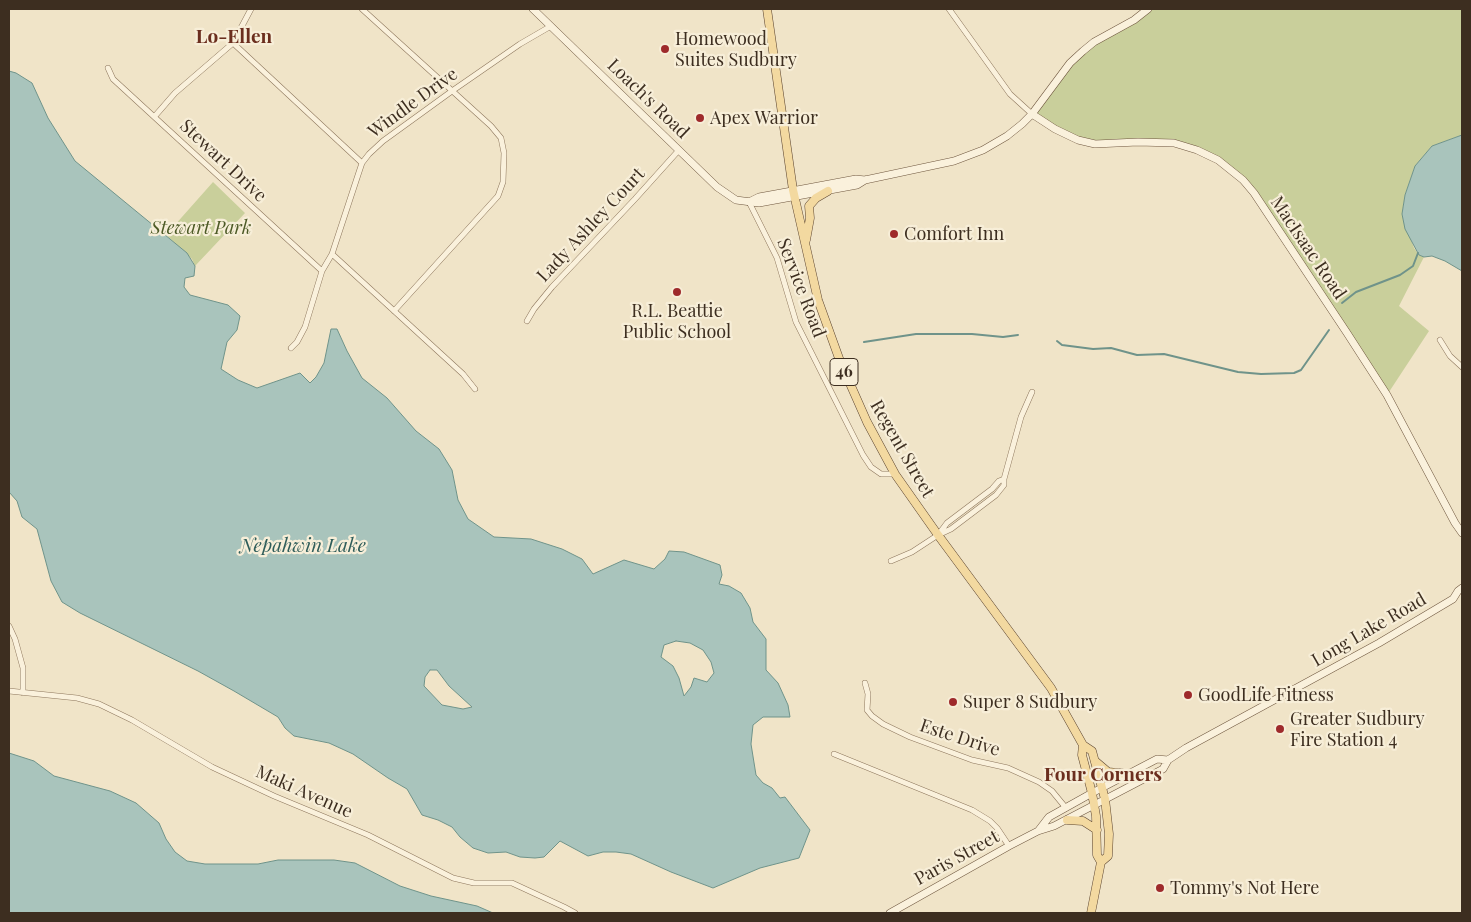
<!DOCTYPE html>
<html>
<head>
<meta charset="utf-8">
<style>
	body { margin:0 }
	#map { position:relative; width:1471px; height:922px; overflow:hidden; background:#f0e4c8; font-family:"Playfair Display",serif }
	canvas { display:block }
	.frame { position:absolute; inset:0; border:10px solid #3d2e20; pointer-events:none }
</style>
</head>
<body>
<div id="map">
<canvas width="1471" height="922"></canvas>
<div class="frame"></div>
</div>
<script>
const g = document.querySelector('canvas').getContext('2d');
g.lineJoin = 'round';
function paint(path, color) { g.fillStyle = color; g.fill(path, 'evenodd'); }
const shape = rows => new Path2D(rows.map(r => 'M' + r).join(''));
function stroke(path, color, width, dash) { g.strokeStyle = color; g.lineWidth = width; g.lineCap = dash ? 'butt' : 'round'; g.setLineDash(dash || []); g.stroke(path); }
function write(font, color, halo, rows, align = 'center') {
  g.font = font + ' "Playfair Display",serif'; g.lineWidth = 4.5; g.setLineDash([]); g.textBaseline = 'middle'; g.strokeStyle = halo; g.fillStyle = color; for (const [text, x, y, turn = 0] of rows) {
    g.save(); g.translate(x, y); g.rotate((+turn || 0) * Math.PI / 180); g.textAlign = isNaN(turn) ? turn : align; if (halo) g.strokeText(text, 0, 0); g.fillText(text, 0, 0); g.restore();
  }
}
paint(shape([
	[1148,9,1462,9,1462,135,1432,146,1415,166,1405,195,1402,214,1414,248,1419,255,1424,257,1399,306,1429,331,1387,395,1254,193,1230,168,1174,143,1110,145,1078,140,1032,114,1083,51],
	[213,182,245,213,195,266,192,259,166,235]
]), '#c9cf9b');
const water = shape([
	[9,71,16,73,32,83,48,118,75,161,187,253,195,266,194,276,185,278,184,287,190,295,228,305,240,316,237,330,227,342,221,369,238,380,257,388,300,373,310,383,316,377,324,363,331,329,337,329,347,351,362,378,387,398,416,431,439,449,452,470,458,500,468,519,494,537,531,539,562,549,582,559,593,574,624,560,654,569,665,559,669,551,684,552,720,565,722,575,719,584,729,586,741,593,750,608,753,622,766,639,766,670,778,683,788,705,790,717,763,717,753,725,751,744,756,775,763,783,772,788,780,798,785,797,810,830,799,858,760,868,713,888,671,872,631,854,616,852,603,852,588,856,560,841,544,857,535,858,520,857,506,852,488,853,473,848,460,837,452,827,438,820,422,815,407,789,388,778,353,754,329,743,294,736,285,728,278,717,234,691,198,671,80,613,62,602,51,581,37,529,22,517,17,501,9,492,9,71],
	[676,641,690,643,703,650,711,662,714,673,707,682,694,678,691,687,684,696,679,678,673,666,661,657,664,645,676,641],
	[430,670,437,670,449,686,472,707,463,709,442,705,424,686,425,677,430,670],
	[1462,135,1462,271,1445,261,1432,256,1424,257,1419,255,1405,229,1402,214,1405,195,1415,166,1432,146,1462,135],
	[9,753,34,761,54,776,110,791,136,803,159,823,166,839,175,852,187,861,205,864,258,864,278,860,334,860,355,863,400,886,431,896,477,906,493,913,9,913,9,753]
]);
paint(water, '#a9c4bc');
stroke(water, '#6f938a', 1);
stroke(shape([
	[1342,303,1356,292,1400,275,1413,266,1418,253],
	[1057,341,1062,345,1093,349,1111,348,1137,355,1164,354,1238,372,1261,374,1294,373,1301,370,1329,330],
	[864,342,916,334,972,334,1003,337,1018,335]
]), '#6f938a', 2);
const street = shape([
	[362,9,491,126,501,138,504,153,503,182,498,196,394,311],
	[949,9,1010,94,1032,114],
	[233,43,362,163],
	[108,68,113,79,322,271],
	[155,116,175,93,233,43,251,9],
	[749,202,777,258,796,322,863,455,871,467,881,474,895,474],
	[332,254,463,374,475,389],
	[527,321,534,309,552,287,635,199,679,150],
	[1440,340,1450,356,1462,367],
	[291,348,297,342,305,327,322,271,332,254,358,175,362,163,369,154,383,141,452,91,520,44,551,26],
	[938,535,947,523,992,489,999,481,1004,479],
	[891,561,912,552,938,535,951,529,996,495,1004,485,1004,479,1021,417,1032,392],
	[9,626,15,639,23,668,23,693],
	[865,683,868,694,867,710,872,716,883,724,910,737,972,760,1008,768,1039,782,1052,791,1066,808],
	[9,691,77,698,99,704,132,720,212,767,274,796,368,835,453,878,474,883,512,883,564,907,575,913],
	[834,754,972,810,990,821,997,828,1009,846]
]);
const secondary = shape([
	[533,9,717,187,736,200,759,203,857,185,865,180],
	[1032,114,1055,129,1078,140,1095,144,1138,142,1174,143,1197,150,1218,160,1243,180,1254,193,1347,333,1387,395,1455,523,1462,533],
	[749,202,759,197,781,193,856,179,865,180,954,161,983,150,1007,136,1022,124,1032,114,1070,63,1083,51,1094,42,1134,20,1148,9],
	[1039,830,1049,817,1092,793,1157,759,1168,760],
	[890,913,1009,846,1038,831,1054,826,1163,769,1168,760,1186,748,1379,643,1453,599,1458,591,1462,588]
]);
const primary = shape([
	[767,9,793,190,818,300,840,361,867,422,895,474,938,535,1051,688,1083,745,1092,751,1105,799,1109,834,1108,856,1101,862,1091,913],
	[806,240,810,218,809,206,816,198,828,191],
	[1083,745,1082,755,1092,793,1096,816,1097,855,1101,862],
	[1095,761,1108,772,1129,774],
	[1067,820,1083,821,1097,830]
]);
stroke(street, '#8d765c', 6);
stroke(secondary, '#6f573f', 8);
stroke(primary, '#5b4430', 9);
stroke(street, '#faf1dc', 5);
stroke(secondary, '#faf1dc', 7);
stroke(primary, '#f3d9a0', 8);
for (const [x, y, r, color] of [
	[665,49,5,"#9e2a2b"],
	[700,118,5,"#9e2a2b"],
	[894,234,5,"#9e2a2b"],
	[677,292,5,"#9e2a2b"],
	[1188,695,5,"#9e2a2b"],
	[953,702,5,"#9e2a2b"],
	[1280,729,5,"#9e2a2b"],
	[1160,888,5,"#9e2a2b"]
]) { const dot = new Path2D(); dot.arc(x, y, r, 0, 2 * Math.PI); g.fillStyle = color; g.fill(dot); stroke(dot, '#f7eed8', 2); }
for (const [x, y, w] of [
	[844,372,28]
]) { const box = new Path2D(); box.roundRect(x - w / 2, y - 13.5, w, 27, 4); g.fillStyle = '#f7eed8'; g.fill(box); stroke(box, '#3d2e20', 1); }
write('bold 16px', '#3d2e20', null, [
	["46",844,372]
]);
write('18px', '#3d2e20', '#f7eed8', [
	["Homewood",675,39],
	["Suites Sudbury",675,60],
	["Apex Warrior",710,118],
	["Comfort Inn",904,234],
	["R.L. Beattie",677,311,"center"],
	["Public School",677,332,"center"],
	["GoodLife Fitness",1198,695],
	["Super 8 Sudbury",963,702],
	["Greater Sudbury",1290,719],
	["Fire Station 4",1290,740],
	["Tommy's Not Here",1170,888]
], 'left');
write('18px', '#3d2e20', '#f7eed8', [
	["Loach's Road",648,99,44],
	["Windle Drive",413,103,-36],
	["Stewart Drive",223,161,43],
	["Lady Ashley Court",591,225,-47],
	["MacIsaac Road",1308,248,56],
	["Service Road",801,288,69],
	["Regent Street",902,449,60],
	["Long Lake Road",1369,630,-30],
	["Este Drive",960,738,18],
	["Maki Avenue",304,792,24],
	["Paris Street",957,858,-29]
]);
write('italic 18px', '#4d5a26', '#f7eed8', [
	["Stewart Park",201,228]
]);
write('bold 19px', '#6b2e1e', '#f7eed8', [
	["Lo-Ellen",234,37],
	["Four Corners",1103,775]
]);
write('italic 19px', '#2f5d5a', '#f7eed8', [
	["Nepahwin Lake",303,546]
]);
</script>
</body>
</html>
